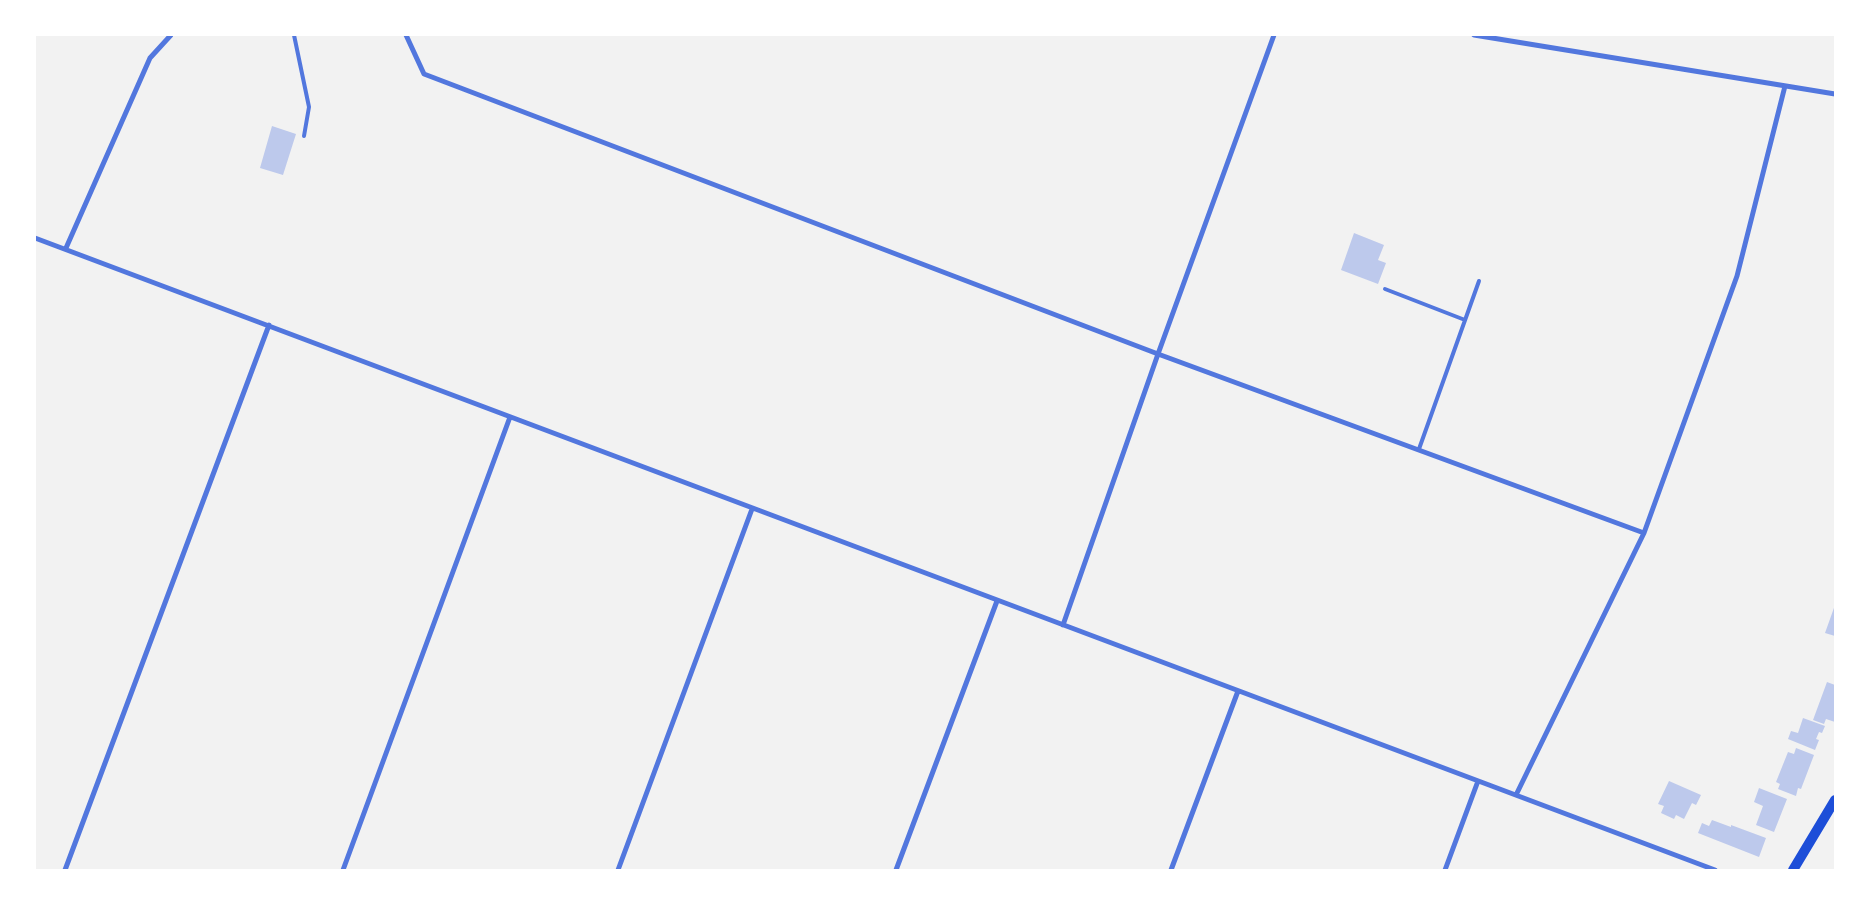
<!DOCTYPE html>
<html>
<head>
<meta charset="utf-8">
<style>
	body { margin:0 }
	#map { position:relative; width:1870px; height:905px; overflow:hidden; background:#f2f2f2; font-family:Lato,sans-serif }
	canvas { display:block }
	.frame { position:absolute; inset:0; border:36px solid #fff; pointer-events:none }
</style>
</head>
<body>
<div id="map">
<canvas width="1870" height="905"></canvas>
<div class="frame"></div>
</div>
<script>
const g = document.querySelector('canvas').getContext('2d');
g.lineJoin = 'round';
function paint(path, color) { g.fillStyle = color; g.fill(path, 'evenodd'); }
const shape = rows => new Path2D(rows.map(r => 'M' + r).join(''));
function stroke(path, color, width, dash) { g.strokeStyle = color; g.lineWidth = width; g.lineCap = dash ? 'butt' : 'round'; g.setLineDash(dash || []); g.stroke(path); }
paint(shape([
	[272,126,296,134,283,175,260,168],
	[1354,233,1384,245,1378,260,1386,263,1378,284,1341,270],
	[1835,605,1835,636,1825,633],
	[1827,682,1835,685,1835,722,1826,719,1824,724,1813,720],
	[1803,718,1825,726,1822,733,1819,732,1816,739,1819,740,1815,750,1788,739,1791,731,1798,733],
	[1796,748,1814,755,1801,789,1798,788,1796,796,1778,789,1780,784,1776,782,1788,752,1794,754],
	[1669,781,1701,795,1696,805,1692,803,1684,819,1676,815,1674,819,1661,813,1664,806,1658,804],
	[1759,788,1787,799,1774,832,1756,825,1763,806,1754,802],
	[1712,820,1731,827,1731,825,1766,838,1759,857,1698,833,1702,823,1709,826]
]), '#bdc9ec');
stroke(shape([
	[294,35,309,107,304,136],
	[1385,289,1465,320],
	[1419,449,1479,281]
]), '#5277de', 4);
stroke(shape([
	[406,35,424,74,1158,354,1644,533],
	[1474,35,1835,94],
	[35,238,1715,870],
	[66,248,150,58,171,35],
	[1063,625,1158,354,1274,35],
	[1516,795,1644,533,1737,276,1785,86],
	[65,870,269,325],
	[343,870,510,417],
	[618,870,752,509],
	[896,870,997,601],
	[1171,870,1238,691],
	[1445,870,1478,781]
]), '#5277de', 5);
stroke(shape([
	[1793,870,1835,800]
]), '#1d4ed8', 10);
</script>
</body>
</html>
